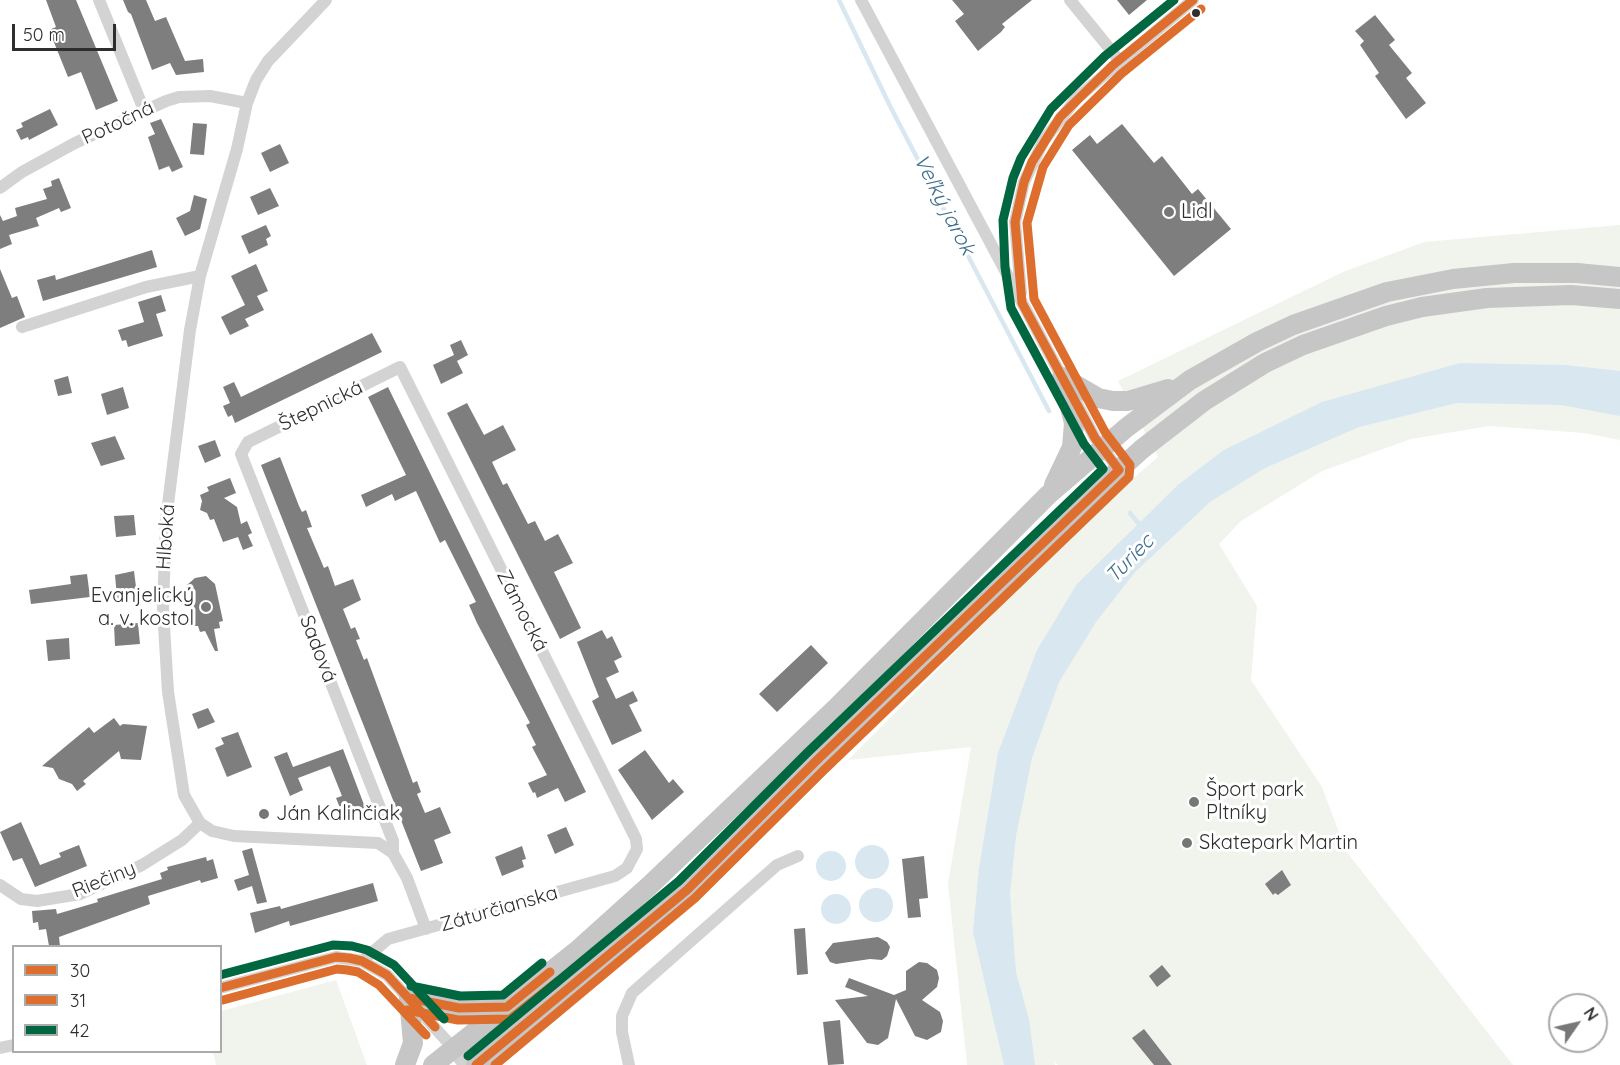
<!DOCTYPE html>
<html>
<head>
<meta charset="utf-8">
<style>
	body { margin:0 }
	#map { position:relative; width:1620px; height:1065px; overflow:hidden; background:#fff; font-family:Quicksand,sans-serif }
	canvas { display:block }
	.legend { position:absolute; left:12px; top:945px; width:210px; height:108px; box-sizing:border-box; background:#fff; border:2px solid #ababab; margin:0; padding:8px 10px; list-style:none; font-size:18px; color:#2e2e2e }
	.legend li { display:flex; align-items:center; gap:12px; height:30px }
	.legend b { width:30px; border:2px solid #ababab }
	.north { position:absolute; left:1548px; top:993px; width:60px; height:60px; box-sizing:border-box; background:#fff; border:2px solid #ababab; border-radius:50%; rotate:56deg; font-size:16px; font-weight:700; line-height:24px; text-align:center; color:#2e2e2e }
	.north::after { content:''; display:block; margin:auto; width:21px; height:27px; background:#777; clip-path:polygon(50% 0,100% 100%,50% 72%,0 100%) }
	.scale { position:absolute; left:12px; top:24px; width:104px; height:27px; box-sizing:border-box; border:3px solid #2e2e2e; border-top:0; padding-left:8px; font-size:18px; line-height:21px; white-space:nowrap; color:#2e2e2e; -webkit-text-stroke:4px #fff; paint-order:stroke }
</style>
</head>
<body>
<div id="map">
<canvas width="1620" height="1065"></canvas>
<ul class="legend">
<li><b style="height:8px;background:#dd6e2d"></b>30</li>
<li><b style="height:8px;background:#dd6e2d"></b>31</li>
<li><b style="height:8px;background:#006740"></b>42</li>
</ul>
<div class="north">N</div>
<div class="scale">50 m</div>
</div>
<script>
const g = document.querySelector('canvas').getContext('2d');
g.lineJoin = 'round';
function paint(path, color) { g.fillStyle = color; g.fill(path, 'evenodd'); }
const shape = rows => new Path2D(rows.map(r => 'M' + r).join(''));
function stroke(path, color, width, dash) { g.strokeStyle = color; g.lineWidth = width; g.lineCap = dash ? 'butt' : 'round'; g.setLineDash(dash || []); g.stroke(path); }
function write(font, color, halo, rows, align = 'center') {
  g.font = font + ' Quicksand,sans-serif'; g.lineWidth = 6; g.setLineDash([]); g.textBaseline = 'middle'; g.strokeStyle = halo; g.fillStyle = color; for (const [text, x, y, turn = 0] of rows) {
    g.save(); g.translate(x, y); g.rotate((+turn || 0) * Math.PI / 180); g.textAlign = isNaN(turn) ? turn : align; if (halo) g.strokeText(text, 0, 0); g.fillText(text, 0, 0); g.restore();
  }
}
paint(shape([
	[1620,225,1620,440,1584,433,1489,426,1411,439,1322,471,1241,521,1219,544,1257,606,1251,680,1322,787,1346,851,1513,1065,1058,1065,1055,1062,1055,1065,967,1065,948,884,971,747,848,760,1101,506,1158,457,1118,381,1343,272,1424,242],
	[336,980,367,1065,216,1065,213,1052,220,1052,221,1011]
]), '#f0f4ec');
paint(shape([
	[1460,363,1565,365,1620,371,1620,416,1561,405,1457,403,1359,427,1265,468,1210,502,1135,572,1096,622,1059,682,1032,758,1016,836,1010,894,1016,972,1029,1019,1035,1065,1004,1065,973,932,979,868,998,753,1037,650,1077,584,1179,484,1224,450,1322,402],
	'855 862a17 17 0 1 1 34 0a17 17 0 1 1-34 0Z',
	'816 866a15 15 0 1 1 30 0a15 15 0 1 1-30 0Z',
	'859 905a17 17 0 1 1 34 0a17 17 0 1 1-34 0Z',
	'821 909a15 15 0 1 1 30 0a15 15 0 1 1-30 0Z'
]), '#d9e7f1');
stroke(shape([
	[839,0,890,106,1049,411],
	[1130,513,1138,523,1143,524]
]), '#d9e7f1', 4.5);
paint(shape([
	[46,0,76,0,118,101,96,110,81,72,68,77,49,30,56,27],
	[123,0,146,0,155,21,166,17,185,61,203,59,204,72,176,75,170,63,152,70,131,14,128,12],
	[952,0,1032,0,1002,24,1005,27,1001,32,978,51,955,21,964,14],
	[1117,0,1147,0,1129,15],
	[1375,15,1395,40,1389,45,1412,73,1406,78,1426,103,1406,119,1375,76,1379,73,1360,45,1364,41,1355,31],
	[50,109,58,125,29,140,28,137,21,140,16,130,23,127,21,123],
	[161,119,183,167,172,172,169,166,159,170,148,137,155,134,150,123],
	[193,123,207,124,204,155,190,154],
	[1122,124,1154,163,1162,156,1192,194,1198,189,1231,229,1174,276,1072,150,1090,135,1097,144],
	[280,144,289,163,270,172,261,153],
	[59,178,71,208,61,212,59,208,36,218,39,226,9,235,12,244,0,249,0,215,3,221,17,216,15,208,47,199,43,189,52,186,51,181],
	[270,188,279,206,258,215,250,197],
	[194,195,207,199,200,229,185,236,176,218,190,211],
	[266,225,271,236,266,239,268,245,249,254,241,236],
	[152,250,157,267,43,301,37,280,55,275,56,280],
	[256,264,268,291,257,296,264,310,245,319,249,326,230,335,221,317,245,305,231,276],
	[0,269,12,298,17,296,25,317,0,328],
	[161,295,166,311,156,314,163,336,128,347,126,340,122,341,118,330,144,322,138,302],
	[372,333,382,352,235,423,232,415,228,417,223,406,230,403,223,387,234,382,241,397],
	[461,340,468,355,457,361,463,373,441,384,433,365,454,355,450,345],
	[68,376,72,393,58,396,54,380],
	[123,387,129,408,107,415,101,394],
	[388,387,586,792,565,802,558,788,537,798,535,792,533,793,528,783,547,775,532,747,536,745,526,725,530,723,477,623,469,605,476,602,445,540,440,543,416,491,395,501,392,494,366,507,361,495,406,475,368,397],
	[467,403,484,435,503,425,516,450,492,462,503,485,507,483,528,524,535,521,545,541,558,534,573,563,554,572,581,628,560,639,447,413],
	[115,436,125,459,101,466,91,443],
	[215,440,221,456,205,463,198,446],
	[280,457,299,506,302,512,306,510,312,527,307,528,324,568,328,566,335,586,353,579,361,600,343,609,351,629,355,627,360,639,356,640,364,660,367,658,413,783,417,781,421,792,417,794,425,813,440,807,451,833,434,840,443,863,421,871,261,465],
	[230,478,236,493,224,498,237,507,241,524,247,521,252,533,248,535,253,546,243,550,238,537,223,542,214,519,210,520,207,513,200,510,202,501,200,495,209,491,207,487],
	[134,515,136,535,116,537,114,516],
	[134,571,137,595,117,598,115,575],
	[87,574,90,597,31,604,29,590,71,584,70,576],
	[206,576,215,584,223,621,219,622,220,628,214,629,218,651,215,651,205,631,200,632,198,626,195,626,187,585,195,578],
	[138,623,140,644,115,646,114,625],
	[602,630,607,639,612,636,622,657,614,661,619,672,606,678,616,699,633,691,638,701,629,705,642,731,612,745,592,701,599,697,577,642],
	[69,638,70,659,48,661,46,640],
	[811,645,828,663,777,712,759,694],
	[208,708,215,722,198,729,192,714],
	[114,718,120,726,123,724,147,726,141,760,121,759,119,751,83,781,86,784,77,791,72,784,59,779,53,768,42,766,89,727,94,733],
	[238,732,252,767,227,777,215,748,224,744,221,738],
	[343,749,366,810,344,818,336,798,342,796,330,766,298,778,303,790,290,796,274,757,287,752,293,767],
	[645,750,669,783,673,779,684,792,652,820,618,770],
	[21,822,40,865,61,857,59,853,79,845,87,866,35,887,22,858,13,861,0,832],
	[566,827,574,845,555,854,547,835],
	[522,846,526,859,522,860,524,867,502,876,495,857],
	[252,848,267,902,257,904,252,886,238,891,234,880,249,875,242,851],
	[924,856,928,898,919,899,921,917,908,918,902,859],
	[206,857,207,861,213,859,218,878,201,883,200,880,148,896,150,904,59,937,60,946,49,946,46,929,39,930,38,922,33,923,32,911,56,909,57,914,98,902,97,899,162,879,160,873,168,870,167,867],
	[1282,870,1291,885,1278,895,1275,893,1273,895,1265,884],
	[373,883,378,901,290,926,289,921,255,933,250,913,280,906,281,909],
	[805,928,808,974,797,975,794,929],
	[878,937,887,942,890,947,887,956,882,960,870,959,836,964,830,962,825,953,833,943],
	[919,962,927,963,937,970,939,978,937,987,922,1000,940,1012,943,1021,941,1032,927,1040,915,1036,896,999,888,1038,878,1045,867,1043,835,1000,868,996,845,987,849,978,894,995,906,990,906,971],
	[1162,965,1171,976,1157,987,1149,976],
	[840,1020,844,1064,828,1065,823,1022],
	[1144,1029,1172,1065,1154,1065,1132,1038]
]), '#7e7e7e');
stroke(shape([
	[99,0,144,110],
	[326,0,268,61,256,80,247,103,237,149,200,276,190,330,166,520,163,609,168,692,184,795,200,823,212,831,234,836,378,843,393,853,407,878,426,929],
	[861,0,1065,383],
	[1070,0,1119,60],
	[0,188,22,172,75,143,166,101,179,97,210,96,247,103],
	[1021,293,1015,222,1024,182,1044,140,1077,98,1193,0],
	[22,327,146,287,200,276],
	[1074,398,1095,438,1119,470],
	[0,885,21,899,37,901,80,894,142,865,182,840,200,823],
	[362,961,388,939,615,876,627,868,637,849,636,839,400,367,248,442,241,454,393,841,393,853],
	[220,988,336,957,362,961,387,975,454,1049],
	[0,1048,14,1045],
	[629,1065,622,1032,622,1016,632,993,777,865,798,856]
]), '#d3d3d3', 12);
stroke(shape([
	[454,1049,466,1065]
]), '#d3d3d3', 15);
stroke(shape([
	[1062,377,1098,398,1113,401,1128,401,1168,389],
	[1054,485,1072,447,1074,423,1062,377],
	[405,1065,413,1043,409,998,459,1008,507,1007],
	[433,1065,579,949,649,886,835,709,1048,495,1126,428,1190,380,1257,342,1293,325,1387,292,1453,279,1514,273,1577,273,1620,277],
	[476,1065,687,890,1081,504,1142,449,1204,401,1265,363,1303,345,1386,316,1422,307,1487,298,1571,295,1620,299]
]), '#c6c6c6', 20);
stroke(shape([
	[220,988,336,957,349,958,362,961,387,975,435,1027],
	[409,998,459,1008,507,1007,550,972],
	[476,1065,687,890,815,762,1119,470,1095,438,1022,303,1015,222,1024,182,1032,162,1060,117,1113,65,1193,0]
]), '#dd6e2d', 9);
stroke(shape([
	[223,1000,337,969,347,970,358,972,379,985,426,1035],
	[407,1010,458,1020,510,1019,558,981],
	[495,1065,695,898,823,771,1129,477,1130,465,1105,432,1034,299,1027,223,1043,167,1069,125,1121,74,1201,9]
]), '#dd6e2d', 9);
stroke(shape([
	[220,975,333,945,352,946,367,950,394,965,444,1019],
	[411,986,460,996,503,995,542,963],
	[468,1056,679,881,807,753,1103,469,1084,444,1011,308,1005,267,1003,220,1013,178,1021,158,1051,109,1105,56,1174,0]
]), '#006740', 9);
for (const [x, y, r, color] of [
	[1196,13,5,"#2e2e2e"],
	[1169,212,6,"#777"],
	[206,607,6,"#777"],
	[1194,802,6,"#777"],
	[264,814,6,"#777"],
	[1187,843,6,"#777"]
]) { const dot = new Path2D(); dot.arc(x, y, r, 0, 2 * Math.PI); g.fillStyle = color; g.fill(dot); stroke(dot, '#fff', 2); }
write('20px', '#2e2e2e', '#fff', [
	["Potočná",118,123,-25],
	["Štepnická",321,406,-26],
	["Hlboká",166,537,-86],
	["Zámocká",522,611,63],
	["Sadová",318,649,69],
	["Riečiny",104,880,-22],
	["Záturčianska",499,909,-16]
]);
write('20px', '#2e2e2e', '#fff', [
	["Lidl",1181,212],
	["Evanjelický",194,596,"right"],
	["a. v. kostol",194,619,"right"],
	["Šport park",1206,790],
	["Pltníky",1206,813],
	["Ján Kalinčiak",276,814],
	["Skatepark Martin",1199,843]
], 'left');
write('italic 21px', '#3e6e8e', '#fff', [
	["Veľký jarok",944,205,63],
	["Turiec",1130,559,-46]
]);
</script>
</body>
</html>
